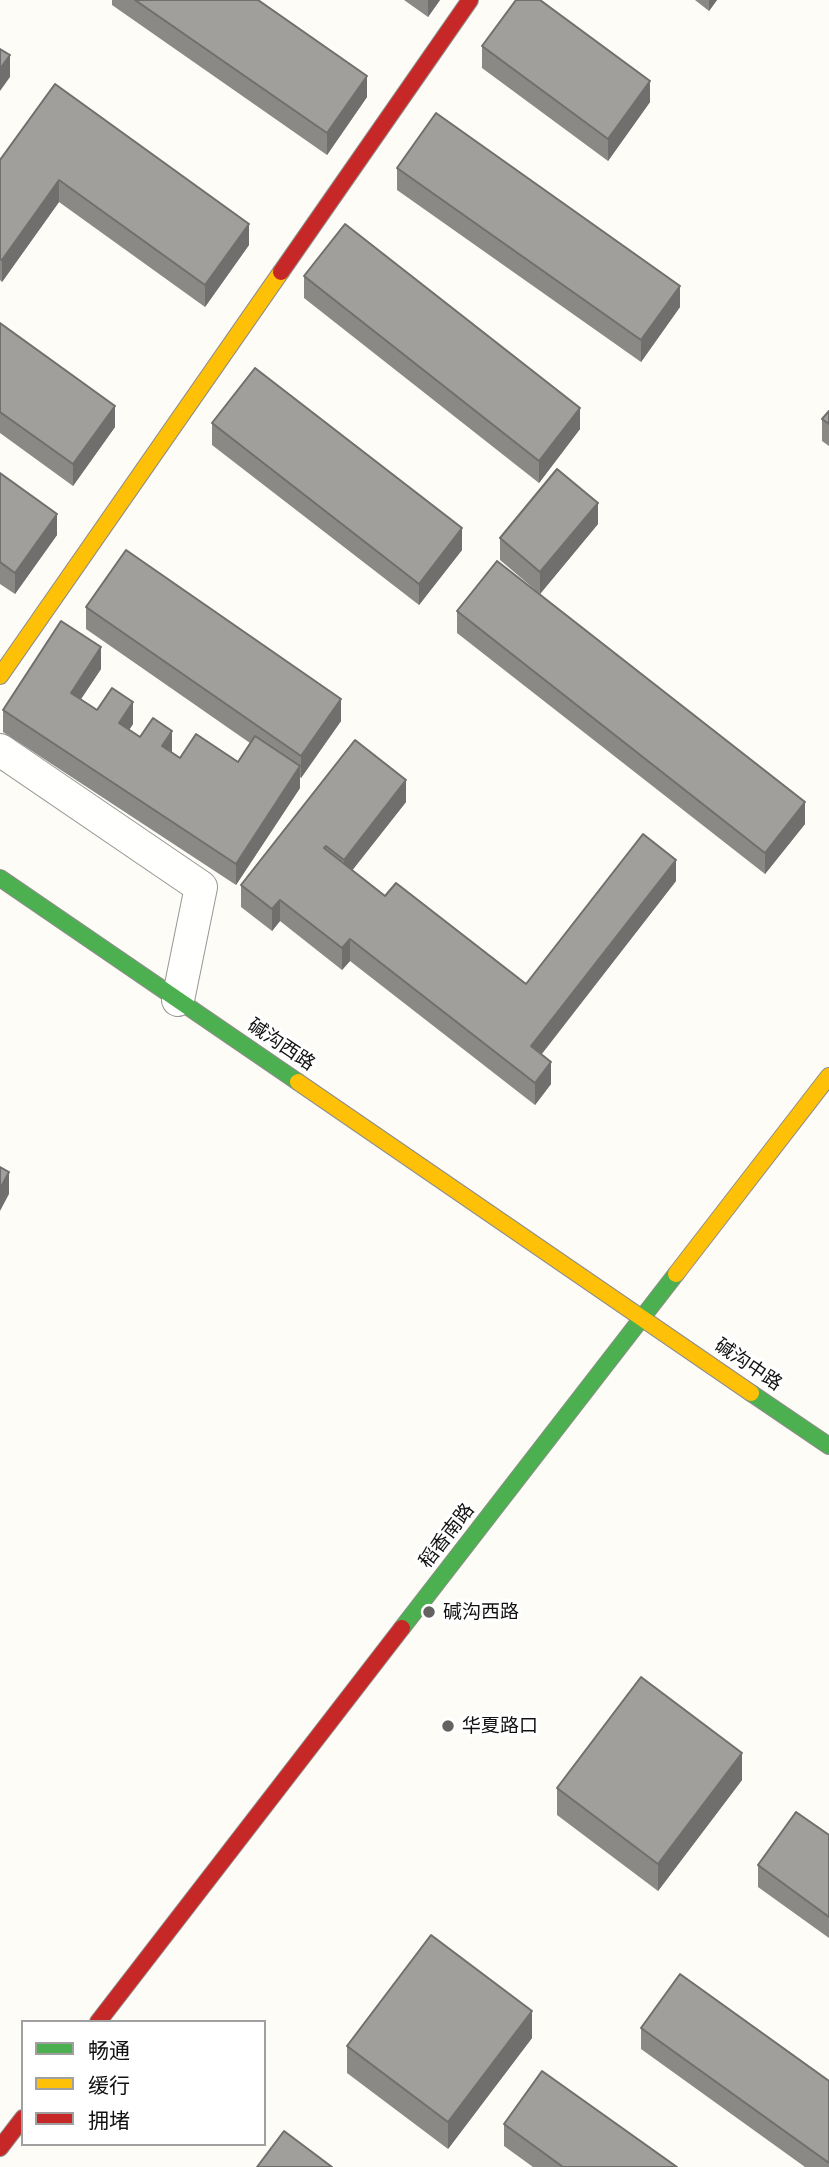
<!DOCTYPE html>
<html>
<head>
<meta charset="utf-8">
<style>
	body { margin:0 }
	#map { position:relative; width:829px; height:2167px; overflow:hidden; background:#fdfcf7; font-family:"Roboto Serif","Noto Sans SC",serif }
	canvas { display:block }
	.legend { position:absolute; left:21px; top:2020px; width:245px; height:126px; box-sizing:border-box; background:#fff; border:2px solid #a0a0a0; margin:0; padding:9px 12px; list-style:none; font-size:21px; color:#111 }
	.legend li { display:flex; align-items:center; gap:14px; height:35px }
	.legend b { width:35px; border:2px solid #a0a0a0 }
</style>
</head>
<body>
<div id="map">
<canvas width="829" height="2167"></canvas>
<ul class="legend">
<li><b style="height:9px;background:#4caf50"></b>畅通</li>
<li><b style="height:9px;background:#ffc107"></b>缓行</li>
<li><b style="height:9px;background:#c62828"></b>拥堵</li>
</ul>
</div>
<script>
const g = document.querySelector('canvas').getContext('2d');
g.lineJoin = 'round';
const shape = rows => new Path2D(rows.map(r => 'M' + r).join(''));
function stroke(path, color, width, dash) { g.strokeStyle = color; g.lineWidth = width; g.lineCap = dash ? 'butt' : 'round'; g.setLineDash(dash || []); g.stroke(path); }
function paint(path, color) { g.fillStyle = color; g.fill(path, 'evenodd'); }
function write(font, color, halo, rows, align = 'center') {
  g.font = font + ' "Roboto Serif","Noto Sans SC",serif'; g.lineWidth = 7; g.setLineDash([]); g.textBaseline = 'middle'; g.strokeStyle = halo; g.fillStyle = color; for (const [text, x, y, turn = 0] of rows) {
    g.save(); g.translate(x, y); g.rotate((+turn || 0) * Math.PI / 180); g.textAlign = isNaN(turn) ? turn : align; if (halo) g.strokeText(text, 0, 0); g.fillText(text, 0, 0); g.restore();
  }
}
const street = shape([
	[0,750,201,887,178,1000]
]);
const fast = shape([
	[0,878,298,1082],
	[751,1393,829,1446],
	[402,1628,676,1274]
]);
const slow = shape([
	[0,676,281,272],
	[298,1082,751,1393],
	[676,1274,829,1076]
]);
const jam = shape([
	[281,272,470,0],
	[98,2022,402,1628],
	[0,2148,23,2118]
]);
stroke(street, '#979795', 34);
stroke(fast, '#8e8d8b', 18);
stroke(slow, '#8e8d8b', 18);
stroke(jam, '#8e8d8b', 18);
stroke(street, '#fffffe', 32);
stroke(fast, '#4caf50', 16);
stroke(slow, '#ffc107', 16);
stroke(jam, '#c62828', 16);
paint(shape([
	[112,0,258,0,367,97,327,155,112,5],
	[404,0,440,0,428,17],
	[695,0,717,0,709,11],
	[482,46,650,102,608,161,482,68],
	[0,160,249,245,205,307,59,202,2,282,0,280],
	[397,168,680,307,641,362,397,190],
	[304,276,580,429,539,483,304,298],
	[0,323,115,427,73,486,0,433],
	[829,411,829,446,822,441,822,419],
	[212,423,462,550,419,605,212,445],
	[0,473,57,535,15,594,0,584],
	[598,524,540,594,500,560,500,538],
	[86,607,341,721,301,778,300,777,300,788,236,885,3,732,3,710,101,669,81,699,97,710,133,724,129,730,140,737,172,753,180,758,238,762,250,743,86,629],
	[457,611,805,824,765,874,457,633],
	[406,802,352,870,385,896,526,984,676,881,541,1054,551,1084,535,1105,350,961,342,970,280,921,272,931,241,907,241,885],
	[742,1780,658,1891,557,1815,557,1788],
	[829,1835,829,1938,758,1887,758,1865],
	[641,2028,829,2081,829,2167,805,2167,641,2049],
	[532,2038,448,2149,347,2073,347,2046],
	[504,2124,677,2167,533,2167,504,2146]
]), '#8a8986');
paint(shape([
	[428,0,440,0,428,17],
	[709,0,717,0,709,11],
	[10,55,10,77,0,91,0,69],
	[367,76,367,97,327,155,327,133],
	[650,81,650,102,608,161,608,139],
	[59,180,59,202,2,282,2,260],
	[249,224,249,245,205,307,205,285],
	[680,286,680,307,641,362,641,340],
	[115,406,115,427,73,486,73,464],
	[580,408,580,429,539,483,539,461],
	[598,503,598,524,540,594,540,572],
	[57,514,57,535,15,594,15,573],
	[462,528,462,550,419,605,419,584],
	[101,647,101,669,71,714,71,693],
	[341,699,341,721,301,778,301,756],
	[133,702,133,724,119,745,119,723],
	[172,731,172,752,162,746],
	[300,766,300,788,236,885,236,864],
	[406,780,406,802,344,881,344,860],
	[805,802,805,824,765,874,765,853],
	[676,860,676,881,531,1068,531,1046],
	[280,900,280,921,272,931,272,909],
	[350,939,350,961,342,970,342,948],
	[551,1062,551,1084,535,1105,535,1083],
	[9,1172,9,1194,0,1211,0,1189],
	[742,1753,742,1780,658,1891,658,1864],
	[532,2011,532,2038,448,2149,448,2122]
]), '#716f6d');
const building = shape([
	[135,0,258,0,367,76,327,133,135,0],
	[516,0,540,0,650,81,608,139,482,46,516,0],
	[0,49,10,55,0,69,0,49],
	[55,84,249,224,205,285,59,180,2,260,0,259,0,160,55,84],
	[436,113,680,286,641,340,397,168,436,113],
	[345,224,580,408,539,461,304,276,345,224],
	[0,323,115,406,73,464,0,412,0,323],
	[255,368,462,528,419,584,212,423,255,368],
	[829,411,829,424,822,419,829,411],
	[557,469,598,503,540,572,500,538,557,469],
	[0,473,57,514,15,573,0,562,0,473],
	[126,550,341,699,301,756,86,607,126,550],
	[497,561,805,802,765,853,457,611,497,561],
	[61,621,101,647,71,693,97,710,112,688,133,702,119,723,140,737,153,718,172,731,162,746,180,758,196,734,238,762,255,736,300,766,236,864,3,710,61,621],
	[355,740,406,780,344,860,326,846,324,848,385,896,396,883,526,984,643,834,676,860,531,1046,551,1062,535,1083,350,939,342,948,280,900,272,909,241,885,355,740],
	[0,1167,9,1172,0,1189,0,1167],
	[641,1677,742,1753,658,1864,557,1788,641,1677],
	[796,1812,829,1835,829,1917,758,1865,796,1812],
	[431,1935,532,2011,448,2122,347,2046,431,1935],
	[680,1974,829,2081,829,2163,641,2028,680,1974],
	[542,2071,677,2167,563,2167,504,2124,542,2071],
	[284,2131,332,2167,257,2167,284,2131]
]);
paint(building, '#a19f9c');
stroke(building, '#716f6d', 2);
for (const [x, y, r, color] of [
	[429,1612,7,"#646362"],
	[448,1726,7,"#646362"]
]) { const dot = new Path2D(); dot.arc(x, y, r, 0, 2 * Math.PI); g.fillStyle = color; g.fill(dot); stroke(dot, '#fff', 2.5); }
write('19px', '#111', '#fff', [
	["碱沟西路",281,1045,34],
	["碱沟中路",748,1365,34],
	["稻香南路",447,1536,-52]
]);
write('19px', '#111', '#fff', [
	["碱沟西路",443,1612],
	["华夏路口",462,1726]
], 'left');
</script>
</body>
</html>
